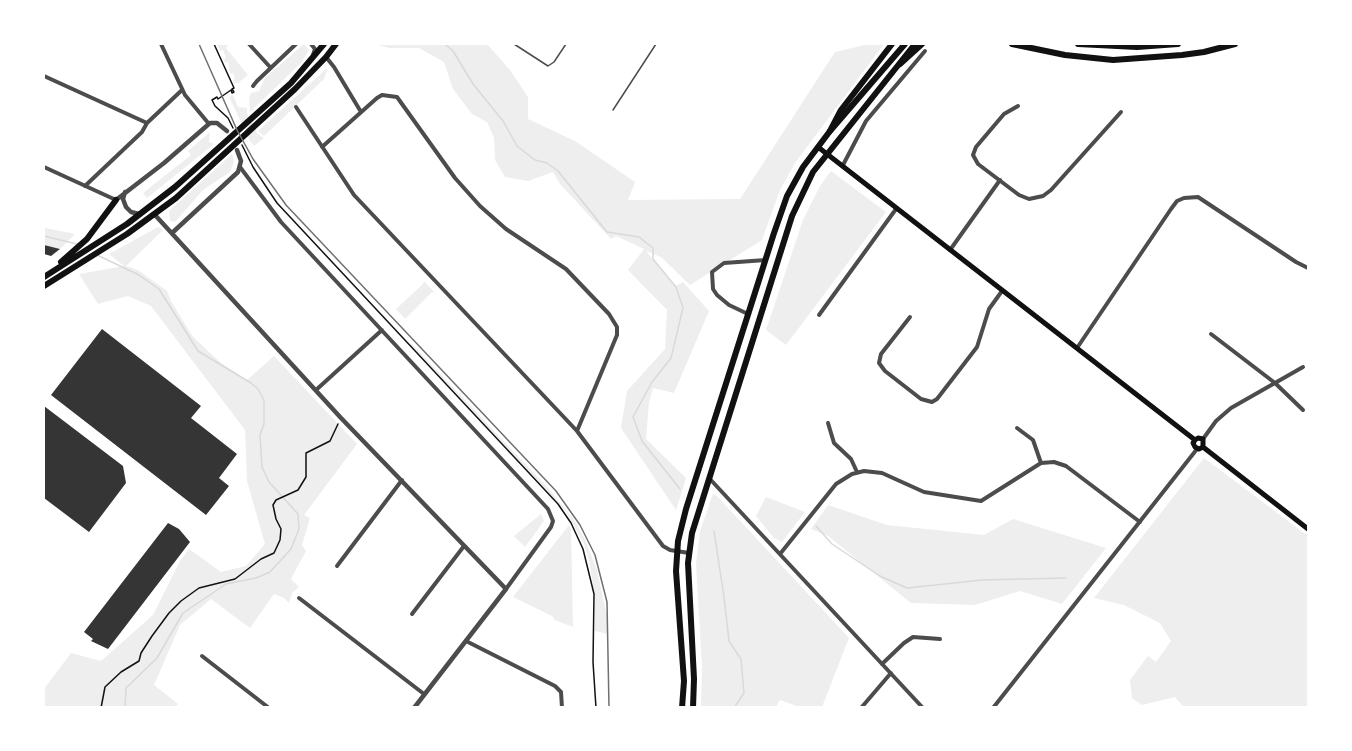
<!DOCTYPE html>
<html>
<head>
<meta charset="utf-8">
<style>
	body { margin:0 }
	#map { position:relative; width:1352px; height:751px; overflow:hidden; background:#fff; font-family:Jost,sans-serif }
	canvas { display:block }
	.frame { position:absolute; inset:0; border:45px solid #fff; pointer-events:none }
</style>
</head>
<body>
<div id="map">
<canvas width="1352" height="751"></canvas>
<div class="frame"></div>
</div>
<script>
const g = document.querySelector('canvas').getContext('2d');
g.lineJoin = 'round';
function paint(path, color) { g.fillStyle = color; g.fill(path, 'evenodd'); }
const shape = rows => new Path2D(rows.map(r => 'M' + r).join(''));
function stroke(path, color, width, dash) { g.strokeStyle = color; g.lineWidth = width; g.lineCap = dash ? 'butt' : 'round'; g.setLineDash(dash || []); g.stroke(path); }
paint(shape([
	[217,44,229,44,226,48,248,75,238,83,234,83,233,80,235,79,233,73,230,74,228,62,225,63,224,59,226,58,223,50,220,51],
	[304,44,309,50,301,63,250,112,249,97,251,93,259,91,265,78],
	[375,44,487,44,510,70,528,97,528,119,575,141,635,182,628,200,740,199,835,52,869,44,884,44,795,163,780,190,762,240,690,285,661,257,646,251,676,286,683,282,709,311,674,393,653,388,649,402,646,439,686,478,676,510,621,428,627,391,665,349,667,310,628,270,644,249,616,236,611,239,560,184,553,172,528,181,505,177,495,160,494,138,487,122,472,114,453,89,444,62,419,48,389,48],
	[328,68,324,79,264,136,258,131,325,70],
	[233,95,238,107,247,108,247,113,257,133,264,138,254,146,252,143,251,143,229,97],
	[210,132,209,142,214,144,147,198,143,193,191,155,188,151],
	[232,154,234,162,230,172,203,190,175,222,170,221,169,211],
	[831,171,886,212,786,345,766,330,803,220,820,186],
	[44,227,45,228,75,234,60,249,44,245],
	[158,227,163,230,126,266,138,270,167,291,172,303,193,337,221,363,247,380,274,356,357,444,304,515,310,518,302,545,306,551,291,579,299,587,292,593,289,603,284,598,274,594,250,628,211,599,180,625,154,685,178,704,175,707,44,707,44,689,71,653,101,661,153,615,180,561,189,549,221,572,246,566,265,544,247,481,245,430,151,306,128,296,98,304,79,274,124,266,109,254],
	[424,281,435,293,432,292,405,319,396,309,423,284],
	[411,343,550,490,574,520,585,539,597,570,608,621,608,634,595,631,595,597,589,560,584,544,565,510,410,344],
	[1204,458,1308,536,1308,707,1184,707,1175,697,1142,705,1132,698,1130,680,1148,656,1156,662,1171,641,1160,623,1124,605,1094,598],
	[713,494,716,495,849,638,822,707,799,707,780,700,776,707,701,707,702,667,696,564,700,531],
	[766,497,805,512,782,542,774,538,756,516],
	[828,505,887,525,984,535,1013,519,1106,548,1062,604,1020,591,975,605,911,603,828,536,811,529],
	[541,514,544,521,525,547,514,536],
	[569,525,571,529,573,627,555,620,552,616,513,597]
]), '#eee');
stroke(shape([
	[445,44,453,51,473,84,503,121,517,146,535,160,547,163,558,171,607,232,639,237,653,248,653,259,676,287,683,308,671,358,652,382,633,417,642,441,680,489],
	[44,236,77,244],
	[97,255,139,275,159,289,198,351,251,383,258,389,264,400,264,424,260,435,262,467,269,482,298,514,299,529,291,549,270,572,256,578,226,584,183,613,157,658,126,688,125,708],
	[816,526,832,544,880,576,907,588,982,580,1066,578],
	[714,531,724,597,729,641,741,659,744,693,734,708]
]), '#d9d9d9', 1.5);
paint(shape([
	[44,245,60,249,51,256,44,254],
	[102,329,201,406,191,418,237,454,219,478,229,486,206,515,51,395],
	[44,406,123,466,126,483,89,532,44,498],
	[168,523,179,529,190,542,108,649,91,641,93,639,84,632]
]), '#353535');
stroke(shape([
	[214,44,234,88,232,89,234,92,232,93,231,90,218,99,217,97,212,100,215,106,228,118,233,128],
	[242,145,253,167,277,203,558,504,571,523,583,549,594,594,593,662,596,708],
	[101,708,105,687,121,672,139,661,141,653,152,636,169,613,181,601,199,588,235,579,261,559,274,553,280,540,281,529,276,519,273,505,276,500,298,490,306,477,306,453,330,441,338,424]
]), '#111', 1.5);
stroke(shape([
	[514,44,548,66,554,62,566,44],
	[613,110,656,44]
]), '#4c4c4c', 1.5);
stroke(shape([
	[161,44,185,95,209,124],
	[249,44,270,67],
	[311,44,315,49,313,55],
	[326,57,334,67,361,112],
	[44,76,147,123,182,90],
	[253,86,257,81,296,44],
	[1018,106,1004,114,976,147,973,155,978,164,1019,195,1029,199,1043,196,1051,190,1121,112],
	[296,107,354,195,577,431,663,546,670,550,689,553],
	[322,147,377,98,382,95,397,97,455,178,480,206,506,229,566,269,609,314,617,327,617,335,577,431],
	[843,165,866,121,925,51],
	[44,167,116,200],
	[240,167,281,222,548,509,553,521,551,527,506,589],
	[85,186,142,132,147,123],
	[950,250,1000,180],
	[748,314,729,305,717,295,713,289,712,272,724,263,766,260],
	[819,315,896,209],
	[910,317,881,354,879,363,885,371,921,399,932,402,937,399,977,347,989,309,1002,291],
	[1211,334,1275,383,1303,410],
	[1077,348,1171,209,1177,201,1184,198,1198,197,1296,262,1308,268],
	[316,390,382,330],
	[828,423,834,443,851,459,857,472],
	[1017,428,1033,440,1041,463],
	[1203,439,1216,421,1231,408,1303,367],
	[709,478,923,708],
	[780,554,836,484,852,474,864,471,882,473,924,492,981,501,1041,463,1054,462,1066,466,1140,522],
	[337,566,402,480],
	[299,598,424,694],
	[412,614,464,546],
	[466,641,555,686,561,692,562,708],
	[202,656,269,708],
	[882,664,904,643,913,637,940,639],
	[861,708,891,673],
	[993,708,1197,449]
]), '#4c4c4c', 4);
stroke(shape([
	[125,192,123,199,126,207,131,212,139,214],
	[116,200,164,163,210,123,217,123,227,131],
	[155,215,341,418,506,589,414,708],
	[172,233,238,172,241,161,237,150]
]), '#4c4c4c', 4.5);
stroke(shape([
	[818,147,1195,440],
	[1195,440,1193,443,1195,447,1199,449,1203,447],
	[1195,440,1198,438,1203,439,1203,447],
	[1203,447,1308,529]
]), '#111', 5);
stroke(shape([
	[682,708,684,681,676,571,678,541,686,509,774,233,787,196,803,167,830,131,905,44],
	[693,708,694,679,688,563,692,533,792,216,813,172,915,44]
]), '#111', 6);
stroke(shape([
	[1012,44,1065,55,1113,60,1182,55,1204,52,1235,44],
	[1078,44,1137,47,1178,44],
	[900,64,922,44],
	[830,131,841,110,892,44],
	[61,262,87,239,116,200],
	[44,277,127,224,175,187,291,83,324,44],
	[44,286,127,234,176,198,295,89,326,57,336,44]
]), '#111', 6);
stroke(shape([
	[199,44,237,130,253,159,286,205,556,491,580,525,595,555,607,602,609,708]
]), '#707070', 1.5);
</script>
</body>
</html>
